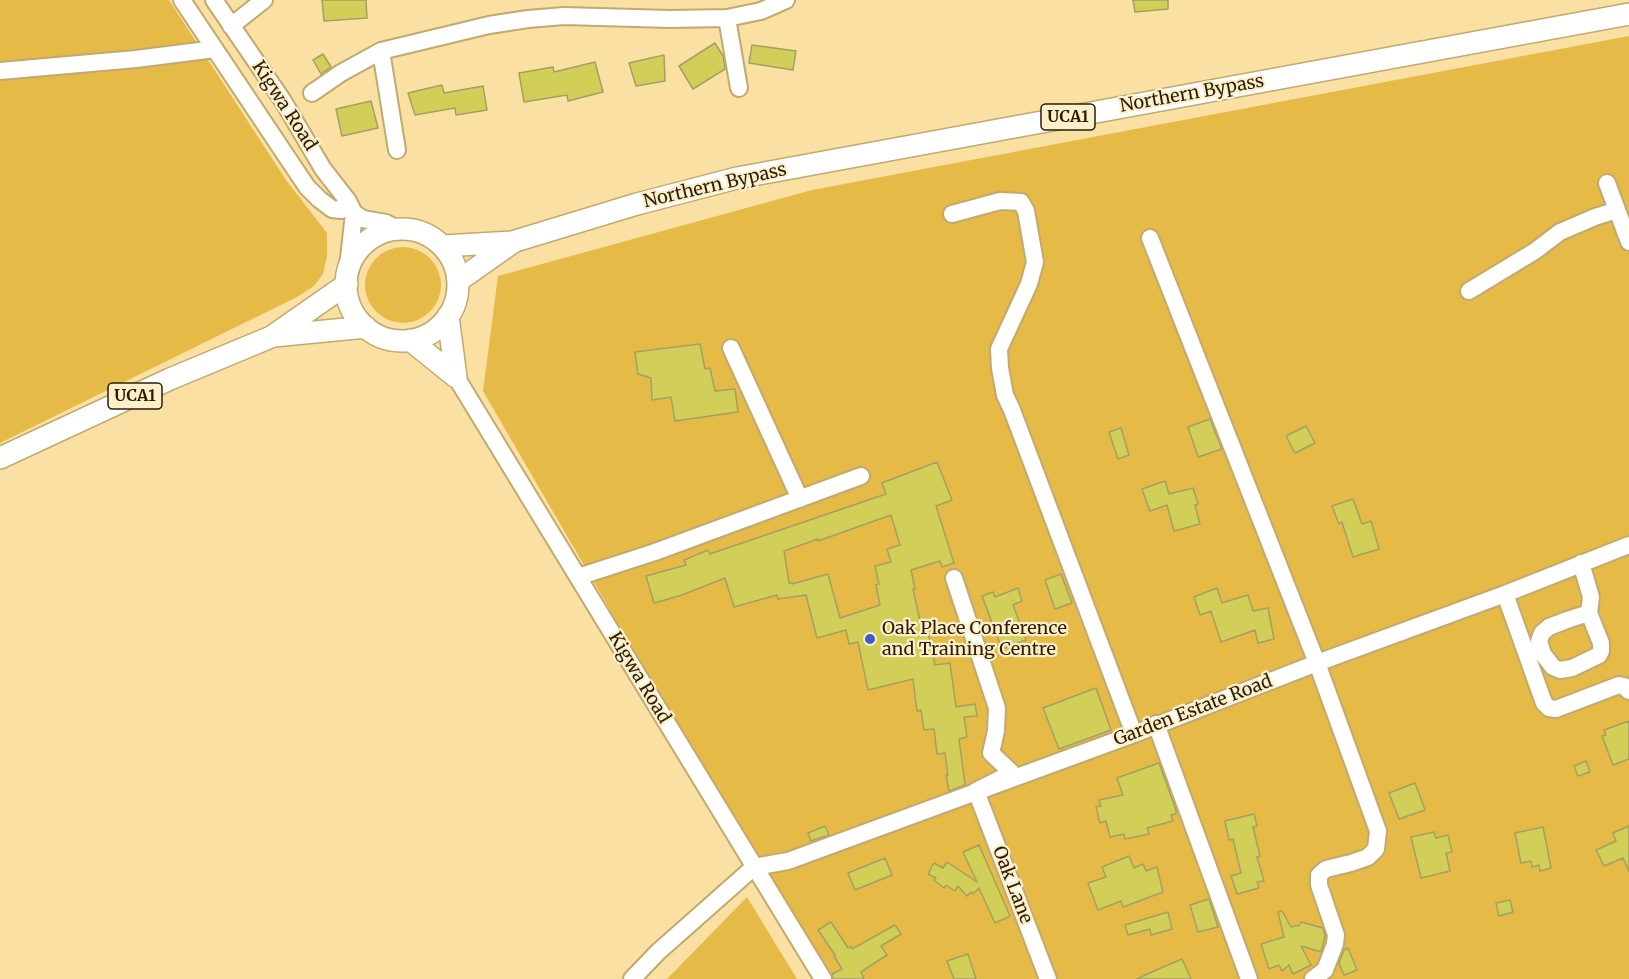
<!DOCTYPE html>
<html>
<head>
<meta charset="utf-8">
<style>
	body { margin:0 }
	canvas { display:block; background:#fae0a3 }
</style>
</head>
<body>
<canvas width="1629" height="979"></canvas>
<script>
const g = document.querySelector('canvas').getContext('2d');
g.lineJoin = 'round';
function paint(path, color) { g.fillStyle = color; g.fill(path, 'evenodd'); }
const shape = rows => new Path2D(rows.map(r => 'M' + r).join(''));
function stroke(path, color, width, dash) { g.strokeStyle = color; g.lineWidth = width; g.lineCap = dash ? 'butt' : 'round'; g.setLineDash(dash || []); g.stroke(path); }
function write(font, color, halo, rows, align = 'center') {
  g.font = font + ' Merriweather,serif'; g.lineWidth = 4.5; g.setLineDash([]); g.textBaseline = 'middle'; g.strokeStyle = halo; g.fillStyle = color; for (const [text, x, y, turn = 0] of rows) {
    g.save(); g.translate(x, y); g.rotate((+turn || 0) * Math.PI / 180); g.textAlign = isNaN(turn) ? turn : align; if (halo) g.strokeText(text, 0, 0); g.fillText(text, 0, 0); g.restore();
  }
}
paint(shape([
	[0,0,169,0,286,180,327,233,327,256,323,274,314,286,297,297,0,443],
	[1629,36,1629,979,824,979,483,391,498,276,812,190],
	'365 285a38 38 0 1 1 76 0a38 38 0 1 1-76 0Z',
	[747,897,797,979,667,979]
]), '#e6ba47');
const building = shape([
	[322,0,366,0,367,18,324,21,322,0],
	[1133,0,1168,0,1168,9,1135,12,1133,0],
	[715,43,723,56,725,69,693,89,679,66,715,43],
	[752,45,796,51,793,70,749,63,752,45],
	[323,54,331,67,321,74,313,60,323,54],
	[664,55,665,81,636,86,629,63,664,55],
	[595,62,603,92,568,101,567,95,524,102,519,73,553,67,554,72,595,62],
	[442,85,444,93,483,86,487,110,456,115,455,108,415,115,408,93,442,85],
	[371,101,378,128,342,136,336,109,371,101],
	[700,344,705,369,710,368,715,391,735,389,738,412,675,421,671,397,652,400,651,378,638,374,635,352,700,344],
	[1210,419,1222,449,1198,457,1188,427,1210,419],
	[1306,426,1315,443,1295,453,1286,436,1306,426],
	[1121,428,1129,455,1118,459,1109,432,1121,428],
	[937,462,952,500,936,506,954,563,942,567,940,561,911,570,915,589,913,589,920,621,925,620,935,665,950,663,956,707,975,704,977,716,964,717,967,737,959,739,965,785,949,791,946,775,948,775,945,753,937,754,934,729,924,730,921,710,917,711,913,679,868,690,858,642,849,644,846,630,817,638,806,595,778,599,777,595,734,607,725,578,682,595,654,603,646,576,686,565,684,560,708,550,710,554,886,494,882,483,937,462],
	[891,515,900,545,887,549,891,562,875,566,879,584,876,585,880,605,840,618,828,574,792,584,792,583,789,583,784,551,818,539,818,541,891,515],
	[1165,481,1169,494,1193,488,1198,504,1195,505,1200,524,1174,531,1167,505,1150,511,1142,489,1165,481],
	[1353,499,1362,524,1371,521,1379,549,1353,557,1342,522,1339,524,1332,506,1353,499],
	[1061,574,1072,603,1055,609,1045,580,1061,574],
	[1018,588,1022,601,1013,605,1026,640,1002,649,982,596,993,592,995,597,1018,588],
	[1217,588,1222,603,1248,595,1253,611,1268,608,1274,639,1258,643,1255,630,1221,642,1211,611,1200,615,1194,597,1217,588],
	[1096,688,1111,730,1059,749,1043,708,1096,688],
	[1629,721,1629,759,1613,765,1602,736,1606,735,1604,730,1629,721],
	[1586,761,1590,772,1578,776,1574,766,1586,761],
	[1159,763,1176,810,1176,814,1171,815,1173,821,1147,828,1149,834,1125,839,1124,834,1110,837,1106,821,1100,823,1096,807,1101,806,1099,800,1123,795,1117,778,1159,763],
	[1415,783,1425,810,1399,819,1389,793,1415,783],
	[1254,814,1257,826,1253,827,1260,856,1257,857,1264,881,1257,882,1259,888,1237,894,1231,876,1241,873,1233,839,1229,840,1225,821,1254,814],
	[825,826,829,835,811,841,808,833,825,826],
	[1629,826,1629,871,1623,858,1604,866,1596,850,1616,841,1613,833,1629,826],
	[1543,827,1551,868,1540,871,1539,865,1532,867,1531,861,1521,863,1515,833,1543,827],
	[1434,832,1436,838,1448,835,1452,852,1446,853,1450,871,1421,878,1411,837,1434,832],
	[979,845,1010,916,995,923,979,888,973,894,971,892,967,896,958,886,955,891,946,885,944,888,934,880,936,878,928,874,934,863,943,868,947,862,977,882,963,852,979,845],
	[1129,856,1134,868,1143,864,1146,871,1157,867,1163,892,1123,907,1121,901,1098,910,1088,883,1106,877,1102,867,1129,856],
	[885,858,892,875,855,890,848,873,885,858],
	[1209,899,1218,927,1198,932,1190,905,1209,899],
	[1510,900,1513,912,1499,916,1496,903,1510,900],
	[1282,911,1291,927,1300,925,1301,922,1323,928,1325,936,1321,952,1301,946,1311,965,1293,974,1289,965,1282,971,1279,965,1269,969,1261,944,1284,937,1278,912,1282,911],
	[1168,912,1172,929,1151,935,1150,929,1128,935,1125,925,1168,912],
	[831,922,848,948,851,946,852,949,895,925,901,934,881,946,887,955,861,972,864,979,833,979,832,974,842,969,834,956,835,955,818,930,831,922],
	[1348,948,1357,970,1344,975,1339,963,1344,950,1348,948],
	[968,954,976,979,954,979,947,961,968,954],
	[1182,959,1191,979,1137,979,1163,967,1182,959]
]);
paint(building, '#d2cf59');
stroke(building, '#a2a163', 1.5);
const minor = shape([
	[182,0,307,187,319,199,332,209,341,210,348,201],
	[214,0,283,101,323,169,348,201,354,213,363,219,386,223,397,229],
	[727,18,739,88],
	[231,26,264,0],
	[381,51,397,150],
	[0,71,136,59,215,49],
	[312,93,341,73,381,51,489,25,528,19,564,16,670,19,727,18,761,11,786,0],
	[1607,183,1629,242],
	[952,214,1000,201,1021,202,1026,211,1035,262,1029,284,999,349,1000,368,1005,395,1012,410,1134,734],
	[1150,238,1317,663,1378,831,1376,849,1368,857,1351,863,1326,869,1319,875,1319,885,1336,935,1335,944,1325,970,1313,979],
	[347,276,354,213],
	[1469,291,1535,251,1560,232,1595,217,1617,210],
	[731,348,800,499],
	[456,377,823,979],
	[1581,563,1591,597,1589,613,1601,643,1601,651,1599,655,1572,668,1560,670,1553,667,1543,654,1539,641,1542,633,1549,627,1567,620,1589,613],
	[578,577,655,552,861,476],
	[954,578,997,708,996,731,991,753,1012,773,976,791,1048,979],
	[1505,594,1544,703,1549,708,1556,709,1619,685,1624,686,1629,691],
	[1156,724,1249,979],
	[632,979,658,952,754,867,788,861,1134,734,1317,663,1505,594,1629,545]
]);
const major = shape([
	'346 285a56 56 0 1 1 112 0a56 56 0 1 1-112 0Z',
	[443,246,512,242,637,204,737,178,1629,14],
	[458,281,512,243],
	[448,316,456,377],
	[274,336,366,327],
	[410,340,456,377],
	[0,458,170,379,271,337,347,284]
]);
stroke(minor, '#c2a96e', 20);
stroke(major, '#c2a96e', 24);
stroke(minor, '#fff', 16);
stroke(major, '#fff', 21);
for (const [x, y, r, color] of [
	[870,639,6,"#3c5dcf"]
]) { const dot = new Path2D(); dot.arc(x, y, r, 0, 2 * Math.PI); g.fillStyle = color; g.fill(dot); stroke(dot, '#feefcb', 2); }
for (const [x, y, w] of [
	[1068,117,54],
	[135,396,54]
]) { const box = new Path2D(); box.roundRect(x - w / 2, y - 13, w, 26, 4.5); g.fillStyle = '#feefcb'; g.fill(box); stroke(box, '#291f06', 1.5); }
write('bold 16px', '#291f06', null, [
	["UCA1",1068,117],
	["UCA1",135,396]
]);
write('18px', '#291f06', '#feefcb', [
	["Northern Bypass",1192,94,-10],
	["Kigwa Road",284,106,57],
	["Northern Bypass",715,186,-13],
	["Kigwa Road",639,678,59],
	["Garden Estate Road",1193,711,-21],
	["Oak Lane",1012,885,69]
]);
write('18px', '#291f06', '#feefcb', [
	["Oak Place Conference",882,629],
	["and Training Centre",882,650]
], 'left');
</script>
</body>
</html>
